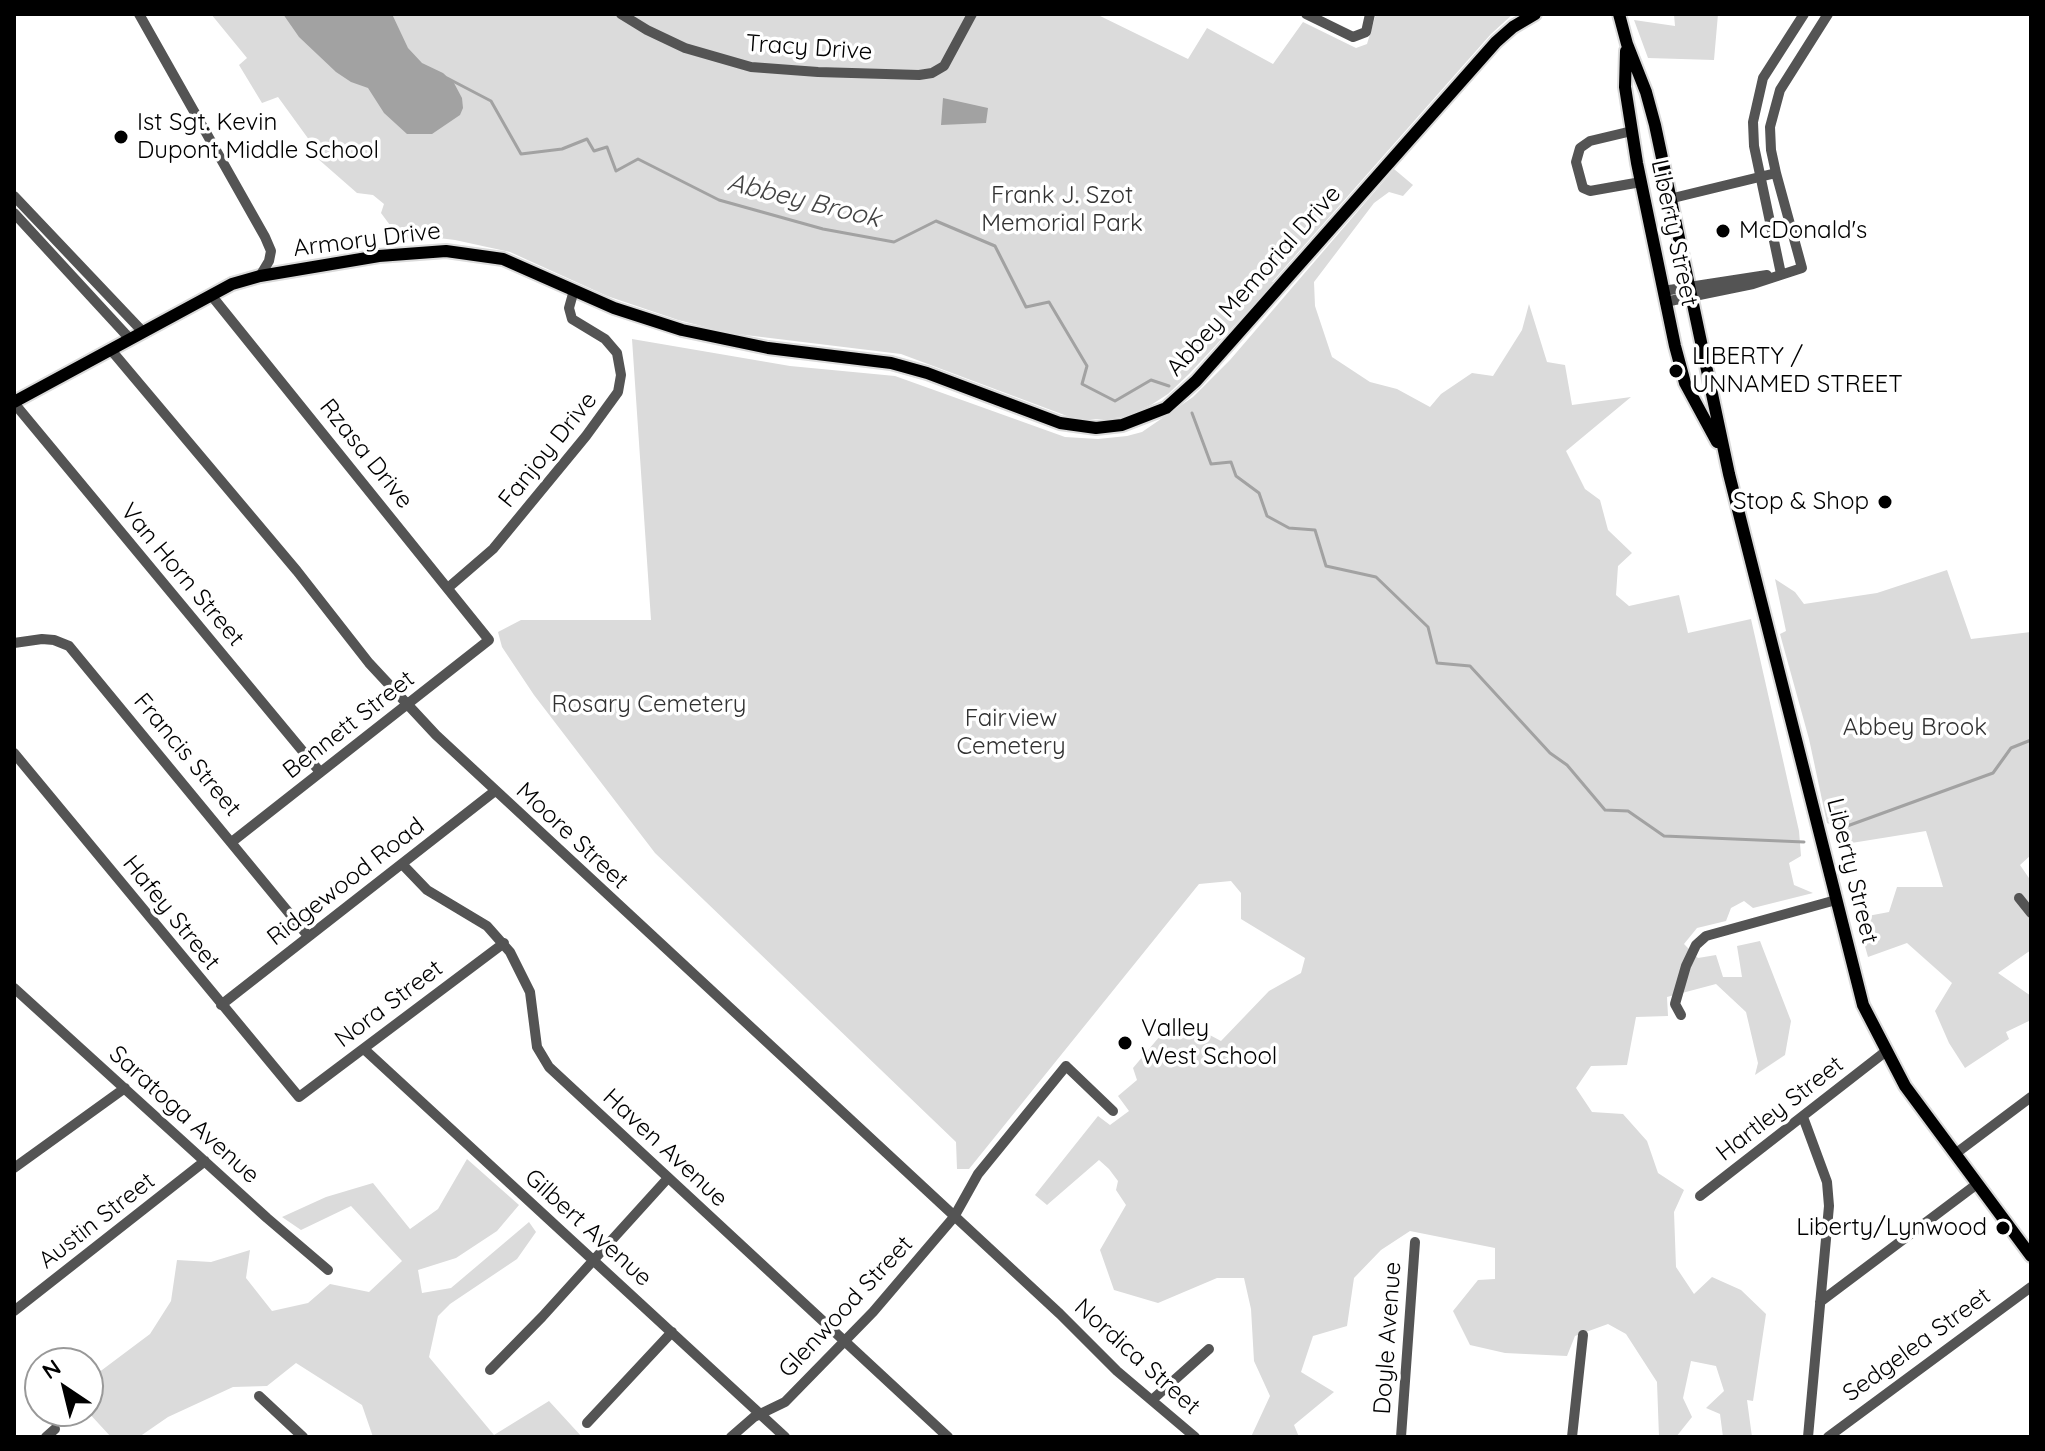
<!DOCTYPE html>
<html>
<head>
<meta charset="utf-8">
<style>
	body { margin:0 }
	#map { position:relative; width:2045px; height:1451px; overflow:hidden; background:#fff; font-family:Quicksand,sans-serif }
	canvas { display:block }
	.frame { position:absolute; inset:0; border:16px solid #000; pointer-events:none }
	.north { position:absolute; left:24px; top:1347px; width:80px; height:80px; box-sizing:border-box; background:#fff; border:2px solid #999; border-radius:50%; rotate:325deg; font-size:22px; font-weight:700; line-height:32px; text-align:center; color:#000 }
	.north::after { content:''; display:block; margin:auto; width:28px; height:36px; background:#000; clip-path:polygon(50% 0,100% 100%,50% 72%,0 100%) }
</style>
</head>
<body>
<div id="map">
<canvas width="2045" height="1451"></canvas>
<div class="frame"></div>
<div class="north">N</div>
</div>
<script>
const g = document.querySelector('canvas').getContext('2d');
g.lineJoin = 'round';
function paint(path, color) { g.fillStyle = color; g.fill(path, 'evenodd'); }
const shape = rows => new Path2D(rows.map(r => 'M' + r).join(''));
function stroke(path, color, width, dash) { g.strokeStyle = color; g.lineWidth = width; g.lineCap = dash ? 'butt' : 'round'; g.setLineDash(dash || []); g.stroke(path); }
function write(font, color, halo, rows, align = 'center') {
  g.font = font + ' Quicksand,sans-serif'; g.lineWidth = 7; g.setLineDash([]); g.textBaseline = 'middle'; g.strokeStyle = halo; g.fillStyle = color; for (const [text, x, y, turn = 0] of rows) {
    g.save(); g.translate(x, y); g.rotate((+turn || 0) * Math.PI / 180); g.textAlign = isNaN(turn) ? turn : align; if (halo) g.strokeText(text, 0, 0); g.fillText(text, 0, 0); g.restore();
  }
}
paint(shape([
	[211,14,1096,14,1188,59,1207,28,1273,64,1303,22,1356,48,1367,44,1376,14,1513,14,1491,34,1272,282,1275,282,1189,374,1168,394,1151,405,1126,416,1109,419,1075,419,901,354,729,333,678,320,607,296,510,252,455,240,422,236,401,240,381,213,384,204,373,195,357,193,317,158,315,148,278,97,262,103,239,65,247,58],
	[1674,14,1718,14,1714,60,1648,58,1634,20,1675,26],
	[1394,169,1413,185,1403,196,1389,192,1374,203,1314,282,1315,306,1332,357,1370,382,1397,389,1430,407,1441,394,1472,373,1493,376,1522,330,1529,304,1547,362,1565,365,1572,405,1631,397,1566,451,1585,489,1600,500,1608,530,1632,553,1618,566,1616,595,1629,606,1679,595,1688,633,1751,619,1799,831,1801,856,1789,863,1794,885,1813,893,1753,908,1744,901,1731,908,1726,921,1697,928,1684,944,1698,958,1716,955,1723,977,1742,977,1737,946,1760,941,1791,1021,1785,1055,1755,1075,1758,1063,1746,1012,1716,984,1667,997,1668,1016,1636,1017,1627,1065,1591,1066,1576,1088,1592,1112,1623,1114,1647,1141,1658,1173,1684,1190,1674,1212,1676,1267,1694,1294,1712,1277,1741,1290,1766,1314,1753,1401,1747,1400,1752,1437,1723,1437,1720,1414,1706,1408,1724,1391,1716,1366,1691,1361,1683,1398,1692,1417,1676,1437,1659,1437,1657,1382,1626,1334,1608,1324,1575,1336,1567,1356,1505,1353,1470,1345,1453,1311,1478,1280,1495,1279,1495,1248,1410,1231,1381,1250,1354,1278,1347,1326,1313,1336,1301,1372,1334,1392,1294,1425,1299,1437,1251,1437,1270,1396,1254,1361,1251,1309,1244,1278,1217,1278,1158,1303,1114,1290,1100,1250,1126,1205,1116,1190,1118,1181,1109,1169,1099,1160,1047,1205,1035,1195,1098,1116,1110,1125,1129,1111,1118,1096,1137,1080,1133,1068,1176,1017,1221,1041,1269,991,1301,973,1305,958,1241,919,1241,893,1231,881,1199,884,969,1169,957,1169,956,1142,655,853,534,695,502,647,498,632,521,620,651,620,632,339,790,366,895,376,1065,437,1098,439,1127,436,1142,432,1193,397,1230,360],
	[1947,570,1971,639,2031,632,2031,855,2020,865,2031,881,2029,929,2031,950,1998,973,2031,996,2031,1020,2006,1032,2009,1039,1965,1068,1949,1043,1935,1011,1952,983,1907,943,1868,957,1857,918,1889,912,1897,887,1943,887,1926,831,1839,845,1834,826,1827,823,1809,739,1780,634,1786,631,1775,579,1795,592,1804,604,1877,593],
	[467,1159,519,1205,497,1231,456,1258,418,1270,422,1293,451,1288,529,1222,536,1232,517,1259,450,1304,438,1316,429,1357,494,1435,549,1401,582,1437,373,1437,362,1405,296,1363,267,1386,233,1387,168,1417,139,1437,111,1437,87,1411,88,1374,98,1373,150,1334,171,1301,177,1260,211,1262,250,1250,246,1278,272,1311,308,1303,330,1284,369,1292,402,1261,351,1206,301,1230,282,1217,326,1197,373,1183,410,1229,438,1209]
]), '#dbdbdb');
paint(shape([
	[283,14,392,14,408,48,422,63,443,73,454,83,462,98,463,108,460,115,432,134,407,134,384,113,368,88,351,82,336,72,299,37],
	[943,98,988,108,986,123,941,125]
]), '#a2a2a2');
stroke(shape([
	[447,78,491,101,521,154,562,149,587,139,594,151,607,147,616,171,638,159,719,200,823,229,894,242,936,221,995,246,1026,307,1049,302,1087,366,1082,384,1115,401,1151,380,1169,386],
	[1192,413,1211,464,1231,462,1236,476,1259,493,1267,516,1289,528,1315,530,1326,566,1376,577,1428,627,1437,663,1470,666,1550,753,1567,765,1605,810,1628,811,1664,836,1804,842],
	[2031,721,2031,733],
	[1839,829,1993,773,2011,748,2031,740]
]), '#a2a2a2', 3);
const major = shape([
	[1619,14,1627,44,1646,92,1655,125,1729,474,1863,1005,1905,1086,2031,1256],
	[1626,51,1625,87,1637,163,1675,346,1685,383,1717,442],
	[14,402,232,284,260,276,379,256,446,251,503,259,614,308,682,330,768,348,891,363,927,373,1060,423,1096,428,1122,425,1166,408,1196,381,1496,42,1513,27,1535,14]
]);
stroke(major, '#dbdbdb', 16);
stroke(shape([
	[139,14,265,237,271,251,269,261,260,276],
	[621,14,647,30,685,48,751,67,818,72,919,75,932,73,944,66,972,14],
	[1306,14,1353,37,1366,32,1370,14],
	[1632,131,1590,141,1580,148,1576,162,1583,188,1590,191,1641,182],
	[14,196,143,332],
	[1669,199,1776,173],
	[14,213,130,339],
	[1781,274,1754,146,1753,122,1763,78,1804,14],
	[1663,291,1767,275],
	[211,295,489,640,233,841],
	[1665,302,1753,284,1802,268,1776,173,1771,150,1770,127,1780,90,1828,14],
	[111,350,297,571,369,663,436,735,1060,1314,1117,1371,1195,1437],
	[14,403,320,772],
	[449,587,493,549,586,436,618,392,621,375,617,353,605,339,572,319,569,308,574,290],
	[14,643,42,639,54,640,69,646,308,936],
	[14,753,299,1097,504,943],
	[403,865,427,890,487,926,510,952,530,992,537,1047,549,1067,948,1437],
	[2019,898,2031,913],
	[14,988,267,1218,328,1270],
	[221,1005,495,791],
	[1681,1015,1675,1004,1686,966,1696,945,1706,936,1836,900],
	[364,1049,785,1437],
	[1803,1117,1827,1182,1829,1206,1808,1437],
	[1955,1154,2031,1097],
	[14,1168,125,1088],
	[1700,1196,1885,1052],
	[1820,1302,1977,1184],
	[14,1311,205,1161],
	[490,1370,542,1317,668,1178],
	[259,1396,303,1437],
	[1152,1400,1209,1349],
	[587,1423,672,1332],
	[46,1437,55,1429],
	[731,1437,754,1417,785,1402,873,1312,954,1217,978,1174,1066,1066,1113,1111],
	[1401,1437,1415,1242],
	[1572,1437,1583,1335],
	[1828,1437,2031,1287]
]), '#545454', 10);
stroke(major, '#000', 12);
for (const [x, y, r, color] of [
	[121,137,8,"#000"],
	[1723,231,8,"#000"],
	[1676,371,8,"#000"],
	[1885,502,8,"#000"],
	[1125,1043,8,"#000"],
	[2003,1228,8,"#000"]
]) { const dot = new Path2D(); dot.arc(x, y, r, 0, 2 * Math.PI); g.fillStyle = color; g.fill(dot); stroke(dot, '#fff', 3); }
write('24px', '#000', '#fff', [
	["Tracy Drive",809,48,4],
	["Liberty Street",1674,233,78],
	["Armory Drive",367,240,-7],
	["Abbey Memorial Drive",1254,281,-48],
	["Fanjoy Drive",548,450,-51],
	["Rzasa Drive",366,454,51],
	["Van Horn Street",182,575,50],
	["Bennett Street",349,725,-38],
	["Francis Street",187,755,50],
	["Moore Street",572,836,43],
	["Liberty Street",1852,871,76],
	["Ridgewood Road",346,882,-38],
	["Hafey Street",171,913,51],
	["Nora Street",389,1004,-37],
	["Hartley Street",1780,1109,-38],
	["Saratoga Avenue",184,1115,42],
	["Haven Avenue",665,1148,43],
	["Austin Street",97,1221,-38],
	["Gilbert Avenue",588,1228,42],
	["Glenwood Street",846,1307,-47],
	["Doyle Avenue",1388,1338,-86],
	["Sedgelea Street",1917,1345,-36],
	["Nordica Street",1137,1357,42]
]);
write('24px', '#000', '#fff', [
	["Ist Sgt. Kevin",137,123],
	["Dupont Middle School",137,151],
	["McDonald's",1739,231],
	["LIBERTY /",1692,357],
	["UNNAMED STREET",1692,385],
	["Stop & Shop",1869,502,"right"],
	["Valley",1141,1029],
	["West School",1141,1057],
	["Liberty/Lynwood",1987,1228,"right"]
], 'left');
write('24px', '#323232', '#fff', [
	["Frank J. Szot",1062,196],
	["Memorial Park",1062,224],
	["Rosary Cemetery",649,705],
	["Fairview",1011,719],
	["Cemetery",1011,747],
	["Abbey Brook",1915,728]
]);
write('italic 26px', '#434343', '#fff', [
	["Abbey Brook",804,201,14]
]);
</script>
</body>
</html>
